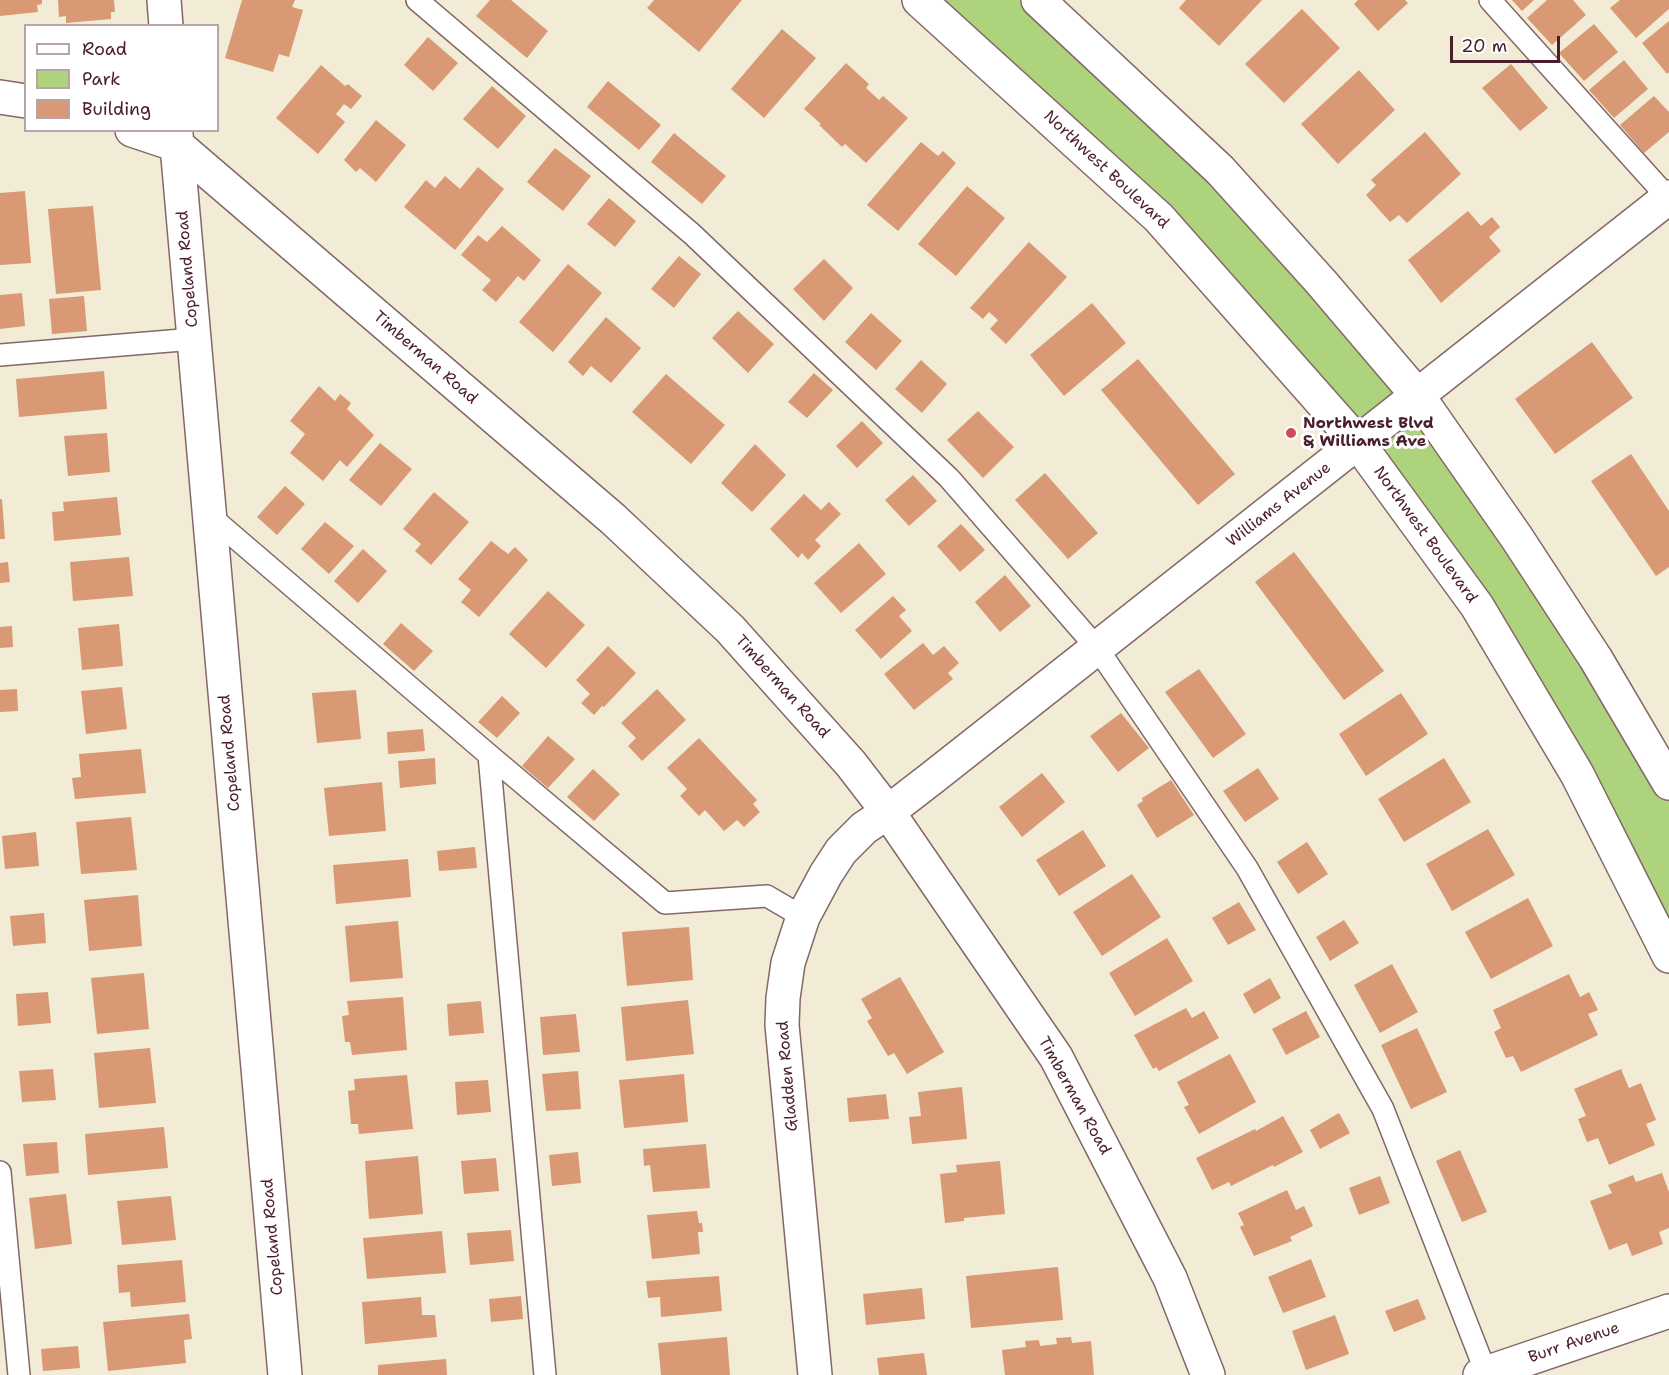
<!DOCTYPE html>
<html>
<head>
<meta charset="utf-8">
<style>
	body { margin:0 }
	#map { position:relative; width:1669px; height:1375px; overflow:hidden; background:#f2ecd6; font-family:"Shantell Sans",sans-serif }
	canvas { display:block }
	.legend { position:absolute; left:24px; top:24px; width:195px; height:108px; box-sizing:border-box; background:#fff; border:2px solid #b7a5aa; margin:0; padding:8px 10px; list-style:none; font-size:18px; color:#4a1f2b }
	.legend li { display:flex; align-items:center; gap:12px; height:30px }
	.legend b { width:30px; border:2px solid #b7a5aa }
	.scale { position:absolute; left:1450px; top:36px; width:110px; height:27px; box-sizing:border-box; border:3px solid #4a1f2b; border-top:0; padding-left:8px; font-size:18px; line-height:21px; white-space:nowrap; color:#4a1f2b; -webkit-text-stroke:4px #fff; paint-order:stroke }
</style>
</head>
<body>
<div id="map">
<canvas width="1669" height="1375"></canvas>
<ul class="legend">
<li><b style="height:8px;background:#fff"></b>Road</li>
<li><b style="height:16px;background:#add37d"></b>Park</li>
<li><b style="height:16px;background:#d89974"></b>Building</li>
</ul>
<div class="scale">20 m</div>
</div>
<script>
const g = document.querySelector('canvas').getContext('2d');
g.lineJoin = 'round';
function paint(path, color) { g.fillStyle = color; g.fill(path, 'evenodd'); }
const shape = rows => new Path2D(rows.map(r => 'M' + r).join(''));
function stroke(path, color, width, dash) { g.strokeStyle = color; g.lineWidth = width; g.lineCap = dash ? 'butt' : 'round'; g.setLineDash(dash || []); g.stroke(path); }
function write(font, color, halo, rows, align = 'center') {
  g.font = font + ' "Shantell Sans",sans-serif'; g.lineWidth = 6; g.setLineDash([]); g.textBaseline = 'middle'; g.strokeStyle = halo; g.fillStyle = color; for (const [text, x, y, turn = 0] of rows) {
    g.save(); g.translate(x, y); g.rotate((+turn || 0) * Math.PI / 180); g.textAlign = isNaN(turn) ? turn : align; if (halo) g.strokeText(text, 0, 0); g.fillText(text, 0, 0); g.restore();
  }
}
paint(shape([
	[919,0,1038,0,1321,282,1669,783,1669,956,1477,606,1159,218]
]), '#add37d');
paint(shape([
	[0,0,42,0,42,4,37,5,38,12,0,16],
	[58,0,114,0,115,12,111,12,111,19,66,23,66,16,59,17],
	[242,0,295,0,292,7,303,10,289,57,279,54,273,72,225,58],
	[490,0,511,0,548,31,527,58,476,16],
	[654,0,742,0,699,52,647,8],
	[1186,0,1262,0,1219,46,1179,8],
	[1358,0,1405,0,1408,3,1378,31,1354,4],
	[1512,0,1534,0,1522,11],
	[1547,0,1573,0,1586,15,1552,45,1527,18],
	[1620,0,1669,0,1669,9,1636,38,1610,8],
	[1302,9,1340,48,1284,103,1245,64],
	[1669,21,1669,72,1667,74,1642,43],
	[1594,24,1618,52,1584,81,1559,53],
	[782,29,816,58,764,118,731,89],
	[428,37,458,63,433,91,404,65],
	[1624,60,1648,89,1614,118,1589,90],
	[846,63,869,84,866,88,879,100,883,96,908,118,866,163,845,144,842,147,819,125,821,124,804,109],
	[1511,64,1548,108,1520,131,1482,88],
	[321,65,345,86,348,84,362,96,351,109,344,104,336,114,345,122,318,154,276,118],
	[1359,70,1395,110,1338,164,1301,124],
	[608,81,661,125,639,150,587,107],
	[492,86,526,116,498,149,463,119],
	[1654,96,1669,112,1669,132,1644,153,1620,125],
	[376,120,406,145,376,182,360,168,356,172,344,160],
	[1425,132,1461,174,1407,223,1399,215,1390,222,1366,195,1376,185,1371,180],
	[674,133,726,176,702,204,651,162],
	[921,142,938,156,943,151,956,163,898,231,867,205],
	[555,148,591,176,563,211,527,182],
	[478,167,504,189,455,250,404,207,426,180,435,188,445,176,460,189],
	[967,186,1005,218,956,276,918,244],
	[25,191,31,263,0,265,0,193],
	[609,198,636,221,615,247,587,224],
	[93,206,101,290,56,294,48,209],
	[1468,211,1481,226,1492,217,1500,227,1489,237,1501,251,1441,303,1408,260],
	[502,226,541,260,524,281,518,276,496,302,482,290,491,280,461,255,478,235,487,242],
	[1029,242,1067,277,1006,344,990,329,998,320,989,312,983,319,970,308],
	[679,256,701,274,674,308,651,289],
	[824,259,853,288,824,321,793,289],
	[568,264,602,293,553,352,519,322],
	[22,293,25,326,0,329,0,295],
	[84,296,87,331,52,334,49,299],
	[1092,303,1126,343,1064,396,1030,355],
	[738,311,774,344,748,373,712,338],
	[871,313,902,341,876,370,845,342],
	[606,317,641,348,611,383,591,366,583,376,568,362],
	[1592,342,1633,398,1555,454,1515,399],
	[1138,359,1235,474,1198,505,1101,390],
	[921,360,947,384,922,413,895,389],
	[104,371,107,409,19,417,16,379],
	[814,373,833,390,807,418,788,402],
	[666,374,725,425,691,464,632,412],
	[319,386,335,401,340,394,351,403,347,409,374,435,347,467,340,460,323,481,290,453,305,434,290,421],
	[978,411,1014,447,983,478,947,440],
	[862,421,883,443,857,468,836,446],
	[107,433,110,472,68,476,64,436],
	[380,443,412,469,381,506,349,480],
	[755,444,786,475,752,512,721,483],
	[1631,454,1669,511,1669,567,1656,576,1591,481],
	[1045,473,1098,533,1068,559,1015,500],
	[913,475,937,501,909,526,885,500],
	[285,486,305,504,277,535,257,517],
	[434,492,469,522,431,565,415,551,421,544,403,529],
	[804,494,821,510,829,502,841,514,815,540,821,546,808,560,802,553,798,558,770,529],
	[117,497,121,535,54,541,52,512,64,511,63,502],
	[0,499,2,499,5,539,0,539],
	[325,522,354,546,329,574,301,549],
	[961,524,985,550,960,572,937,546],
	[491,541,508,554,515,547,528,560,479,617,461,602,471,590,458,579],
	[859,543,886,574,841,613,814,583],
	[363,549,387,571,358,603,334,581],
	[1294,552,1384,671,1344,700,1255,582],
	[129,557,133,596,73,601,70,562],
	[8,562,10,582,0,583,0,563],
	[1005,575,1031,606,1000,632,975,602],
	[548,591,585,625,546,668,509,634],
	[893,596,906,610,899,616,912,631,881,659,855,630],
	[401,623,433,651,414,671,383,644],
	[119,624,123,666,82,670,78,628],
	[12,626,13,647,0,648,0,627],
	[923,643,933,655,944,646,959,663,948,673,953,679,914,710,884,674],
	[608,646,636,673,604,707,602,706,594,715,581,703,590,694,576,680],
	[1199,669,1246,734,1213,758,1165,692],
	[122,687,127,729,86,734,81,691],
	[17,689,18,711,0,712,0,690],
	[657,689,686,720,642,761,628,746,636,738,621,723],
	[356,690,361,739,317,743,312,693],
	[1401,693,1428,734,1366,776,1339,734],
	[502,696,520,713,497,738,478,722],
	[1121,713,1149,748,1118,772,1090,736],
	[423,729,425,751,388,754,387,732],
	[548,736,575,759,548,788,522,766],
	[699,738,757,800,753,804,760,812,744,827,737,820,724,831,705,810,699,816,680,796,687,789,667,768],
	[141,749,146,793,75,799,72,778,81,777,79,754],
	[435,758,436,784,400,788,398,761],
	[1444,758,1471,802,1404,842,1378,799],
	[1258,768,1279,799,1245,822,1223,791],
	[593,769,620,794,594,821,567,797],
	[1042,773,1065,802,1022,837,999,807],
	[1171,780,1194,815,1157,838,1137,805,1143,801,1142,798],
	[382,782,386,831,329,836,324,788],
	[131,817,137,870,81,874,76,822],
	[1488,829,1515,875,1452,911,1426,864],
	[1083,830,1106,866,1059,896,1036,860],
	[36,832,39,866,5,869,2,836],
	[1307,842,1328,874,1298,894,1277,862],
	[475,847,477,868,439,871,437,851],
	[408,859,411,897,336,904,333,865],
	[1132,874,1161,917,1102,956,1073,912],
	[138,895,142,946,89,951,84,900],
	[1528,898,1553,946,1491,979,1465,932],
	[1239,902,1256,930,1228,945,1212,918],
	[44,913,46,943,13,946,10,916],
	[1344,920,1359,943,1330,961,1316,937],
	[398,921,403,978,350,982,345,926],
	[689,927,693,980,627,986,622,932],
	[1167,938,1193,981,1135,1016,1109,973],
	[1392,964,1418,1012,1380,1033,1354,985],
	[144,973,149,1029,97,1034,91,978],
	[1569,974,1580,997,1589,992,1598,1010,1588,1014,1598,1035,1521,1072,1513,1056,1506,1058,1494,1032,1501,1028,1493,1010],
	[900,977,944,1052,907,1074,894,1053,888,1056,867,1021,872,1018,861,999],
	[1270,978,1281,998,1254,1014,1243,994],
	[48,992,51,1023,18,1026,16,994],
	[403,997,407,1050,352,1055,350,1042,345,1042,342,1016,349,1015,347,1001],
	[688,1000,694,1054,626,1061,621,1007],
	[481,1001,484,1033,449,1036,447,1004],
	[1186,1008,1192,1018,1204,1011,1219,1038,1159,1071,1156,1067,1153,1069,1134,1035],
	[1306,1011,1320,1037,1286,1055,1272,1029],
	[576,1014,580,1052,543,1055,540,1017],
	[1417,1028,1447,1092,1411,1109,1381,1045],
	[150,1048,156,1103,99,1108,94,1053],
	[1230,1054,1256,1102,1199,1134,1184,1107,1189,1105,1177,1082],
	[53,1069,56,1100,22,1102,19,1071],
	[1621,1069,1629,1088,1641,1083,1656,1120,1646,1124,1655,1145,1609,1165,1598,1138,1587,1142,1578,1119,1586,1116,1574,1089],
	[578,1071,581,1109,546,1111,542,1074],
	[684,1074,688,1122,624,1128,619,1080],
	[407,1075,413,1129,359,1134,358,1124,351,1124,348,1091,355,1090,354,1079],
	[488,1080,491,1112,457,1115,455,1082],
	[962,1087,967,1139,912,1144,909,1117,921,1116,918,1092],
	[886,1094,889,1119,849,1122,847,1098],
	[1339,1113,1350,1133,1320,1149,1310,1130],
	[1283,1116,1303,1152,1274,1167,1273,1165,1231,1186,1229,1182,1212,1190,1196,1158,1255,1129,1256,1131],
	[164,1127,168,1168,88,1175,85,1134],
	[57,1142,59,1173,26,1176,23,1144],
	[706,1144,710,1188,653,1192,650,1165,644,1166,643,1149],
	[1460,1150,1487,1212,1462,1222,1436,1161],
	[578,1152,581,1183,552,1186,549,1155],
	[418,1156,423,1214,369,1219,365,1161],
	[496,1158,499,1191,464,1194,461,1161],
	[1000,1161,1005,1214,964,1218,964,1221,945,1223,940,1174,957,1172,956,1165],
	[1662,1173,1669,1192,1669,1228,1659,1232,1663,1244,1632,1256,1627,1243,1609,1250,1590,1201,1612,1193,1608,1185,1633,1175,1636,1182],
	[1380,1176,1390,1203,1359,1215,1349,1188],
	[1287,1190,1296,1210,1304,1206,1313,1226,1290,1237,1292,1241,1254,1256,1240,1227,1244,1225,1238,1213],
	[66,1194,72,1244,35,1249,29,1198],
	[171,1196,176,1240,122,1245,117,1201],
	[697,1211,699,1223,702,1223,703,1232,698,1232,700,1254,652,1259,647,1215],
	[511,1230,514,1261,470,1265,467,1233],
	[442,1231,446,1273,367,1279,363,1238],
	[1311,1259,1326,1297,1283,1313,1268,1277],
	[182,1260,186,1302,131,1307,130,1292,119,1293,117,1265],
	[1058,1267,1063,1320,971,1328,966,1276],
	[719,1276,722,1311,661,1317,660,1297,648,1298,646,1281],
	[922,1288,925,1319,866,1325,863,1294],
	[521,1296,523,1319,491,1322,489,1299],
	[421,1297,422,1315,435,1315,437,1337,365,1344,362,1302],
	[1418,1299,1426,1319,1394,1332,1385,1311],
	[189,1314,192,1339,184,1340,186,1363,108,1371,103,1322],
	[1335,1315,1349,1354,1306,1370,1292,1331],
	[727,1337,730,1375,661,1375,658,1343],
	[1071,1337,1072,1343,1091,1341,1094,1375,1005,1375,1002,1350,1026,1347,1025,1341,1039,1340,1040,1346,1057,1344,1056,1338],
	[78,1346,80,1368,43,1371,41,1349],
	[924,1353,927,1375,879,1375,877,1358],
	[446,1359,447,1375,378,1375,378,1365]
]), '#d89974');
const lane = shape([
	[417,0,692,234,949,478,1097,648,1247,868,1383,1109,1487,1375],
	[1490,0,1669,199],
	[0,355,194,339],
	[210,516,489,755,665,903,767,896,803,917],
	[489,755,545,1375],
	[0,1172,19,1375]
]);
const street = shape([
	[164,0,166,26],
	[0,97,26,101],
	[132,130,177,145,613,519,730,629,851,764,888,812,1056,1057,1170,1278,1208,1375],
	[176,134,285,1375],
	[815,1375,782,1025,783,998,788,963,803,917,826,874,841,851,864,828,888,812,932,778,1669,197],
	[1480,1375,1669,1311]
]);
const secondary = shape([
	[919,0,1159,218,1358,443,1477,606,1577,774,1669,956],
	[1038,0,1220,170,1321,282,1418,396,1517,538,1596,659,1669,783]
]);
stroke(lane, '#856767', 24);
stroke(street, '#856767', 36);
stroke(secondary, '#856767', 36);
stroke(lane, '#fff', 21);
stroke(street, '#fff', 33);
stroke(secondary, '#fff', 33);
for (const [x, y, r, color] of [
	[1291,433,6,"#d1495b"]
]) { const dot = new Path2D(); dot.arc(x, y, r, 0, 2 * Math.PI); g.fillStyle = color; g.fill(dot); stroke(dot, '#fff', 2); }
write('16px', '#4a1f2b', '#fff', [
	["Northwest Boulevard",1106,170,43],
	["Copeland Road",188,269,-95],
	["Timberman Road",425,358,41],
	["Williams Avenue",1279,505,-38],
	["Northwest Boulevard",1425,535,54],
	["Timberman Road",782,687,48],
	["Copeland Road",230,753,-95],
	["Gladden Road",788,1076,-95],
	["Timberman Road",1074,1096,61],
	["Copeland Road",273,1237,-95],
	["Burr Avenue",1574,1343,-19]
]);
write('bold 16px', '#4a1f2b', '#fff', [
	["Northwest Blvd",1303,424],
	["& Williams Ave",1303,442]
], 'left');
</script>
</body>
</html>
